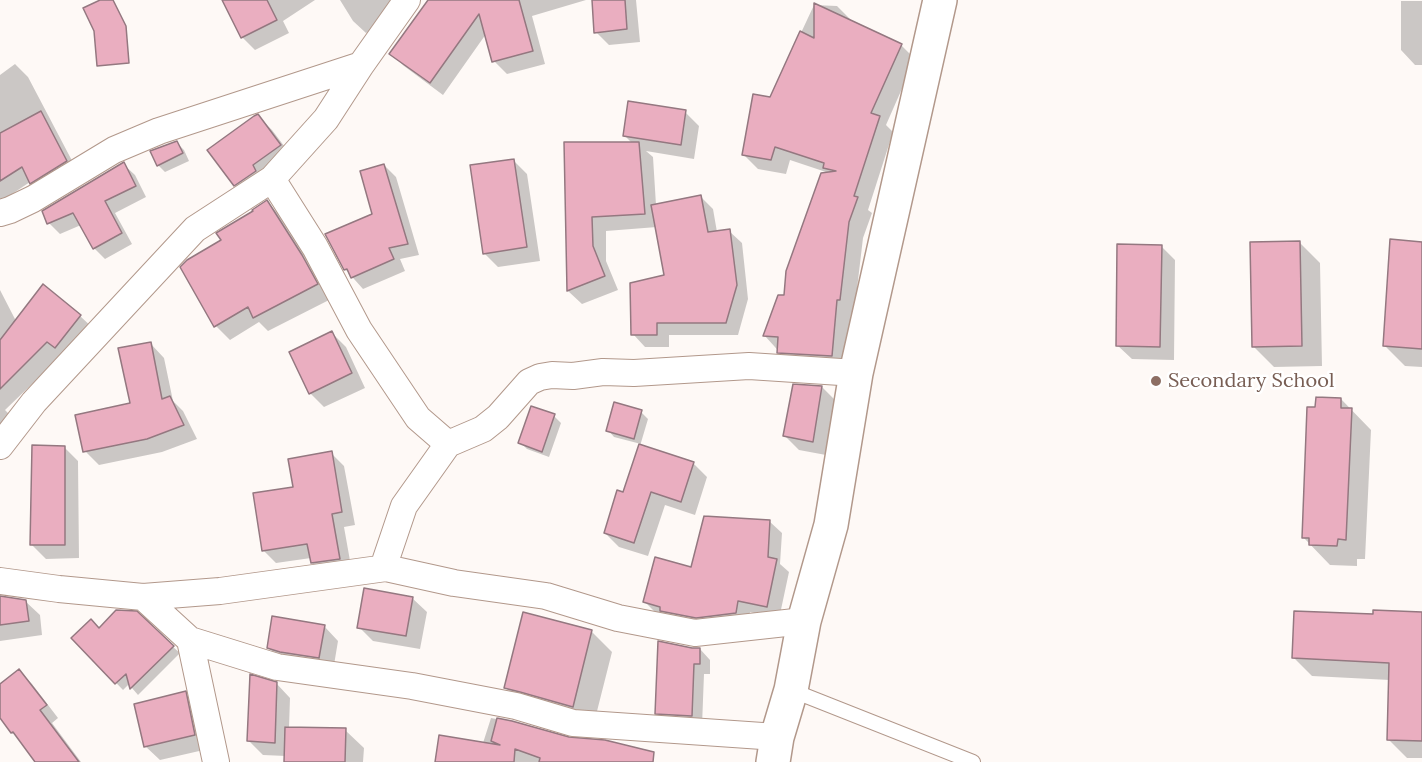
<!DOCTYPE html>
<html>
<head>
<meta charset="utf-8">
<style>
	body { margin:0 }
	canvas { display:block; background:#fef9f6 }
</style>
</head>
<body>
<canvas width="1422" height="762"></canvas>
<script>
const g = document.querySelector('canvas').getContext('2d');
g.lineJoin = 'round';
function paint(path, color) { g.fillStyle = color; g.fill(path, 'evenodd'); }
const shape = rows => new Path2D(rows.map(r => 'M' + r).join(''));
function stroke(path, color, width, dash) { g.strokeStyle = color; g.lineWidth = width; g.lineCap = dash ? 'butt' : 'round'; g.setLineDash(dash || []); g.stroke(path); }
function write(font, color, halo, rows, align = 'center') {
  g.font = font + ' Lora,serif'; g.lineWidth = 5; g.setLineDash([]); g.textBaseline = 'middle'; g.strokeStyle = halo; g.fillStyle = color; for (const [text, x, y, turn = 0] of rows) {
    g.save(); g.translate(x, y); g.rotate((+turn || 0) * Math.PI / 180); g.textAlign = isNaN(turn) ? turn : align; if (halo) g.strokeText(text, 0, 0); g.fillText(text, 0, 0); g.restore();
  }
}
paint(shape([
	[223,0,315,0,283,21,289,33,255,50,242,37],
	[340,0,390,0,398,13,366,33,353,21],
	[433,0,586,0,532,16,545,64,507,74,494,61,486,34,443,95,404,66,391,54],
	[593,0,636,0,640,42,609,45,596,32],
	[1401,1,1422,1,1422,65,1415,65,1401,50],
	[814,5,837,6,851,20,901,45,915,59,886,125,893,132,868,210,872,213,863,238,854,314,851,314,846,370,793,367,765,336,785,297,829,173,790,160,786,174,758,169,744,155],
	[15,64,28,77,79,174,44,196,30,182,0,202,0,75],
	[685,112,699,126,694,159,646,151,653,157,656,205,701,197,713,209,717,232,729,231,742,243,748,299,738,335,669,335,669,347,645,347,633,334,665,276,657,227,606,231,606,261,618,290,582,304,568,291,565,143,632,143,625,136],
	[258,116,272,130,294,159,249,199,235,185],
	[177,143,184,150,189,161,165,172,158,165],
	[513,160,527,174,540,261,498,267,484,253],
	[123,164,135,175,146,197,115,213,132,244,105,259,94,248,81,225,60,234,49,223],
	[384,165,396,177,419,255,400,259,405,271,363,289,346,270,327,235,374,215],
	[267,202,281,216,316,270,331,299,268,331,259,322,230,340,216,326,223,241],
	[1300,243,1320,263,1322,366,1274,367,1254,347],
	[1422,243,1422,367,1405,366,1385,346],
	[1161,246,1175,260,1174,360,1132,359,1117,345],
	[0,290,16,321,80,316,94,329,62,355,5,410,12,417,0,430],
	[332,333,346,347,365,388,324,407,310,393],
	[150,343,164,358,173,401,183,411,197,439,162,452,99,465,85,451,131,404],
	[794,385,822,387,836,401,826,455,799,450,785,436],
	[1341,399,1371,430,1365,559,1357,559,1357,566,1330,565,1303,537,1317,409],
	[641,412,648,419,640,446,693,463,707,477,695,515,665,505,648,556,619,547,605,533,624,494,641,444,614,437,608,430],
	[554,416,561,423,549,457,527,449,520,442],
	[64,447,78,461,79,558,46,559,32,545],
	[331,453,344,466,355,525,344,527,352,572,325,576,312,563,311,558,276,563,263,550,294,488],
	[769,521,782,533,780,564,789,572,779,619,750,612,748,625,709,629,657,614,645,602,692,568],
	[0,598,25,601,40,615,42,635,0,641],
	[412,598,427,612,420,649,373,641,359,627],
	[1422,613,1422,758,1407,758,1388,739,1390,680,1312,676,1294,658,1375,616],
	[324,626,338,641,333,671,283,662,269,648],
	[99,630,173,647,180,653,138,695,132,688,130,683,123,690,73,638],
	[591,631,612,652,593,727,526,708,506,688],
	[692,649,700,649,710,660,710,674,704,674,702,726,668,724,657,713],
	[19,671,32,684,58,718,52,723,81,762,37,762,21,741,0,716,0,686],
	[276,683,290,698,289,728,345,730,364,748,363,762,286,762,286,756,263,755,249,741],
	[185,693,199,707,208,749,160,760,145,746],
	[491,718,512,722,569,739,637,762,436,762,483,743]
]), '#0003');
const building = shape([
	[100,0,113,0,126,26,129,63,97,66,94,31,83,8,100,0],
	[222,0,267,0,277,20,241,38,222,0],
	[428,0,519,0,533,51,492,62,479,14,430,83,389,54,428,0],
	[592,0,625,0,627,29,594,33,592,0],
	[814,3,902,44,871,113,880,116,854,196,858,197,849,222,840,300,837,300,832,356,777,353,778,337,763,336,778,295,784,295,786,271,821,173,836,171,823,168,824,163,775,147,771,160,742,155,753,94,770,97,800,31,814,38,814,3],
	[628,101,686,110,681,145,623,136,628,101],
	[41,111,67,161,30,184,22,167,0,181,0,133,41,111],
	[258,114,281,145,253,165,256,171,234,186,207,150,254,116,258,114],
	[177,141,183,153,157,166,150,151,177,141],
	[564,142,639,142,645,214,592,217,593,246,605,276,567,291,564,142],
	[514,159,527,247,483,254,470,165,514,159],
	[124,162,136,186,105,201,122,233,93,249,73,213,47,224,42,211,124,162],
	[384,164,408,244,389,248,394,259,351,278,347,269,344,270,325,234,372,214,360,171,384,164],
	[701,195,708,232,730,229,737,285,726,323,657,323,657,335,631,335,630,283,664,275,651,205,701,195],
	[267,200,302,255,318,284,253,318,248,307,214,327,180,267,187,260,221,240,216,233,253,211,252,210,267,200],
	[1390,239,1422,242,1422,349,1383,346,1390,239],
	[1300,241,1302,346,1252,347,1250,242,1300,241],
	[1117,244,1162,245,1160,347,1116,346,1117,244],
	[43,284,81,315,55,348,47,342,0,389,0,340,43,284],
	[332,331,352,373,309,394,289,352,332,331],
	[151,342,162,399,170,396,184,425,147,439,83,452,75,415,130,403,118,348,151,342],
	[793,384,822,386,813,442,783,436,793,384],
	[1316,397,1341,398,1341,408,1352,408,1346,540,1338,539,1337,546,1309,545,1309,538,1302,538,1307,407,1315,407,1316,397],
	[614,402,642,410,634,439,606,431,614,402],
	[531,406,555,414,542,452,518,443,531,406],
	[639,444,694,462,681,502,651,492,634,543,604,533,617,490,623,492,639,444],
	[32,445,65,446,65,545,30,545,32,445],
	[332,451,342,512,332,514,340,559,311,563,307,544,262,551,253,493,293,487,288,459,332,451],
	[704,516,770,520,768,557,777,559,767,607,738,601,736,613,696,618,660,611,660,607,643,602,655,557,691,567,704,516],
	[364,588,413,597,406,636,357,628,364,588],
	[0,596,26,600,29,621,0,625,0,596],
	[116,610,137,611,174,646,130,689,126,674,115,684,71,638,91,619,99,628,116,610],
	[1373,610,1422,612,1422,741,1387,740,1389,663,1292,658,1294,611,1373,614,1373,610],
	[523,612,592,630,573,707,520,692,504,688,523,612],
	[272,616,325,625,319,658,280,652,267,648,272,616],
	[658,641,692,648,700,648,700,664,694,664,692,716,655,714,658,641],
	[19,669,47,705,40,710,79,762,35,762,13,732,11,733,0,718,0,684,19,669],
	[250,674,277,682,275,743,247,741,250,674],
	[186,691,195,735,144,747,134,704,186,691],
	[497,718,512,721,569,737,605,740,654,752,653,762,539,762,540,758,515,749,514,762,435,762,439,735,500,745,491,741,497,718],
	[285,727,346,728,345,762,284,762,285,727]
]);
paint(building, '#eaaec0');
stroke(building, '#947880', 1.5);
const lane = shape([
	[791,690,973,762]
]);
const street = shape([
	[272,179,315,247,359,330,418,418,448,444],
	[0,213,10,210,33,199,114,150,159,131,361,65],
	[0,446,34,402,195,229,272,179,326,119,361,65,407,0],
	[383,568,404,506,448,444,483,429,498,417,529,382,540,377,552,375,573,376,603,372,634,373,749,366,856,373],
	[0,581,59,589,143,597,220,591,386,568,454,583,546,596,618,618,695,633,804,621],
	[143,597,190,640,216,762],
	[190,640,277,667,412,686,516,706,573,723,777,737]
]);
const secondary = shape([
	[773,762,777,737,791,690,804,621,831,525,856,373,940,0]
]);
stroke(lane, '#b2988b', 16);
stroke(street, '#b2988b', 28);
stroke(secondary, '#b2988b', 36);
stroke(lane, '#fff', 14);
stroke(street, '#fff', 26);
stroke(secondary, '#fff', 33);
for (const [x, y, r, color] of [
	[1156,381,6,"#8d6e63"]
]) { const dot = new Path2D(); dot.arc(x, y, r, 0, 2 * Math.PI); g.fillStyle = color; g.fill(dot); stroke(dot, '#fff', 2); }
write('20px', '#785e54', '#fff', [
	["Secondary School",1168,381]
], 'left');
</script>
</body>
</html>
